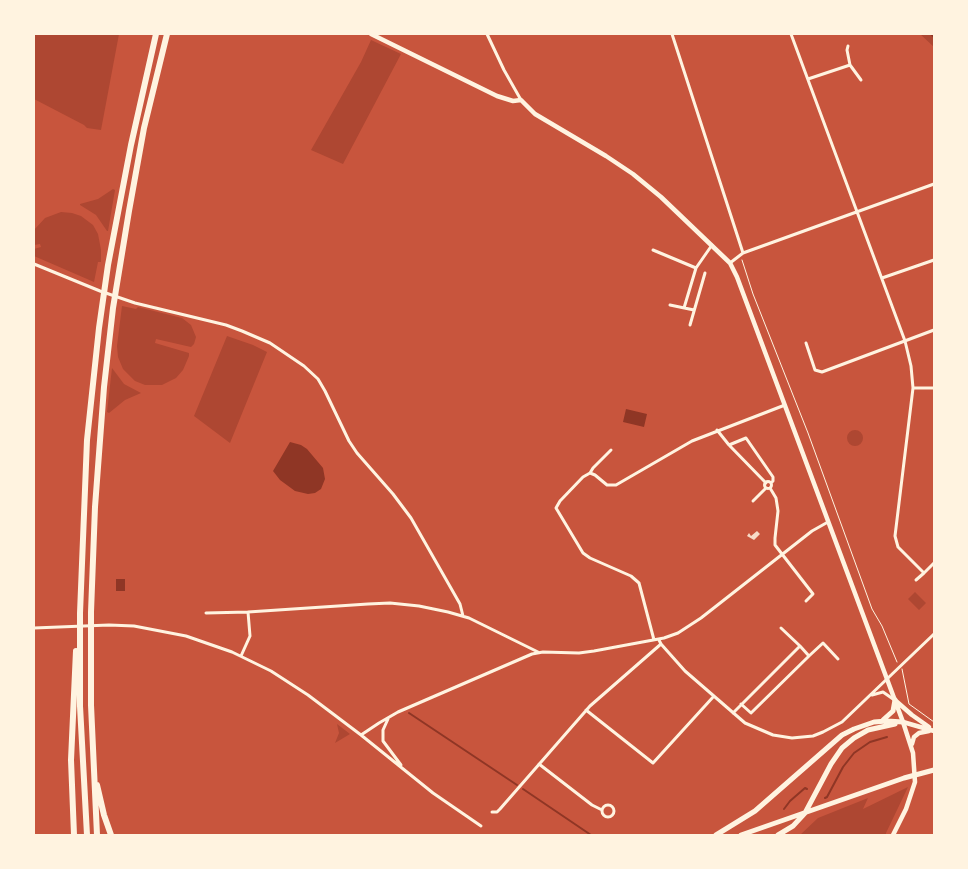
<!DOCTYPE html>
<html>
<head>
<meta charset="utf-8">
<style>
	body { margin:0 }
	#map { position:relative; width:968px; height:869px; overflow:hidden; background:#c8553d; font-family:Jost,sans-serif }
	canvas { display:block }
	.frame { position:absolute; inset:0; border:35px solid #fff3e0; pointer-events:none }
</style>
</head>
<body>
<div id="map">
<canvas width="968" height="869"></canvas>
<div class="frame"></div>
</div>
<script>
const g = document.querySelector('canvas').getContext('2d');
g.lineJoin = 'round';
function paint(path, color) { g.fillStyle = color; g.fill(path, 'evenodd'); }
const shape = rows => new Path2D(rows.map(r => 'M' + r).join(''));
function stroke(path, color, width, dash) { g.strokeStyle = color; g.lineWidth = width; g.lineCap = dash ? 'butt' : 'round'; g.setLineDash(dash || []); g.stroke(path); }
paint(shape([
	[34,34,119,34,101,130,87,128,84,125,34,99],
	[920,34,934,34,934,47],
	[371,40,401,54,343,164,311,150,361,62],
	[113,189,115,190,108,231,107,231,96,215,80,205,80,204,98,199],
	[61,212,72,213,81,216,93,225,98,234,101,250,101,262,98,262,94,282,34,256,34,249,41,247,40,244,34,245,34,230,45,218],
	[122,306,136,309,138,307,182,318,191,325,196,337,194,344,191,347,156,339,155,343,189,353,189,356,183,370,176,378,162,385,145,385,135,381,123,369,118,357,117,346],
	[227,336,253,345,267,352,230,443,194,416],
	[112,368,124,384,141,393,125,400,109,413,107,412],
	'847 438a8 8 0 1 1 16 0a8 8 0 1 1-16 0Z',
	[915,592,926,603,919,610,908,599],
	[337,724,350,734,335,743,339,733],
	[908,787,886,833,886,835,800,835,818,818,868,798,863,809]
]), '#ae4732');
paint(shape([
	[626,409,647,414,644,427,623,422],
	[290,442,301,445,307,449,323,468,325,479,321,489,315,493,308,494,295,491,280,480,273,471],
	[116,579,125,579,125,591,116,591]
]), '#8f3625');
stroke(shape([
	[931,34,934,37],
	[409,713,517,785],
	[523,789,591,835],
	[825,798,827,797,843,767,854,753,870,742,887,737],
	[784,809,790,801,805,788,807,789]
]), '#8f3625', 2);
paint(shape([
	[757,531,760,534,754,540,747,536,749,533,751,536]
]), '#f7dbc8');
stroke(shape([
	[742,260,753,294,808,433,872,609,882,626,897,662],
	[902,669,909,704,934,722]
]), '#fff3e0', 1);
stroke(shape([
	[487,34,504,70,521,100],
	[672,34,743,253],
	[791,34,905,341,911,366,913,388,895,536,898,547,924,573,934,563],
	[848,46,847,50,850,65,861,80],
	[808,79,850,65],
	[653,250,696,268],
	[730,263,743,253,934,184],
	[34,264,100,291,135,303,226,325,242,331,270,343,304,366,318,379,325,391,349,441,357,453,393,494,411,518,460,604,463,616],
	[882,278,934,260],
	[670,305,694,310],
	[684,308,696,268,712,245],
	[690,325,705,273],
	[806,343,815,370,822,372,934,330],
	[913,388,934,388],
	[717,430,729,445,766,483],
	[729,445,746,438,773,477,773,481,771,483],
	[611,450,593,468,590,473,583,477,560,501,556,508,583,553,590,558,631,576,639,583,654,640],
	[590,473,595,475,607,485,616,485,692,441,785,405],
	'764.5 485a3.5 3.5 0 1 1 7 0a3.5 3.5 0 1 1-7 0Z',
	[770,488,776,498,778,511,775,538,775,545,813,594,806,601],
	[753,501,766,488],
	[916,580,924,573],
	[206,613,248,612,368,604,390,603,419,606,448,612,469,618,538,652],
	[34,628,109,625,134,626,186,636,232,652,271,671,308,695,361,735,433,793,481,826],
	[781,628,800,646],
	[659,640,661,644,685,671,745,723,773,735,792,738,813,736,823,732,842,722,934,634],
	[241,656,250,636,248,612],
	[872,695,883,692,893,699],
	[741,704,751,713,809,656],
	[586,710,653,763,714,696],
	[733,713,800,646,809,656,823,643,838,659],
	[388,719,383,730,383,741,401,765],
	[361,735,379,723,398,712,532,654,543,652,579,653,594,651,664,638,678,633,701,618,812,531,828,522],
	[539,764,592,805,602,810],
	'602 811a6 6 0 1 1 12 0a6 6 0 1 1-12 0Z',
	[492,812,497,812,500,809,590,706,661,644]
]), '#fff3e0', 3);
stroke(shape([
	[912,744,914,737,919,733,929,731],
	[893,835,906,809,915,782,913,753,903,722]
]), '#fff3e0', 4.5);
stroke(shape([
	[371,34,497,96,513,101,521,100,535,114,606,156,633,174,661,197,730,263,737,277,903,722,934,731],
	[896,701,912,715,929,727]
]), '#fff3e0', 4.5);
stroke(shape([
	[883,720,893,711,895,700],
	[716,835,755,811,842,735,854,729,874,722,887,721,903,722],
	[741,835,904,778,934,770],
	[778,835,793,826,805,813,831,764,842,748,854,738,868,730,895,724]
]), '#fff3e0', 5);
stroke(shape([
	[97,785,104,815,111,835],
	[74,835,71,760,76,651],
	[87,835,80,706,80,613,87,440,99,328,108,265,131,145,156,34],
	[97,835,91,705,91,612,95,507,104,387,113,308,129,211,144,128,167,34]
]), '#fff3e0', 6);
</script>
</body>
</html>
